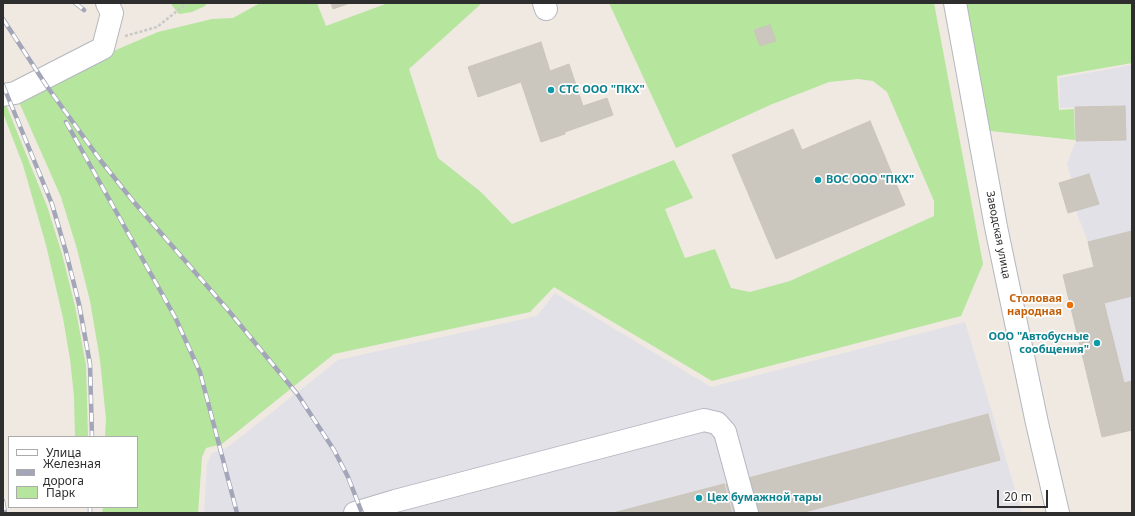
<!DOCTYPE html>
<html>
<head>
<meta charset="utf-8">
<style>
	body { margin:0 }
	#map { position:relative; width:1135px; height:516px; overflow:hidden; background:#efe9e1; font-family:"Noto Sans",sans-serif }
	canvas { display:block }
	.frame { position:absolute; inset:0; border:4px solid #2e2e2e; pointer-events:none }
	.legend { position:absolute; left:8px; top:436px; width:130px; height:72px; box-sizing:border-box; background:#fff; border:1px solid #ababab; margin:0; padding:5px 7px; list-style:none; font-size:12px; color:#2e2e2e }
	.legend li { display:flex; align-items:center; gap:8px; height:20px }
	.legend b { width:20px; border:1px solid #ababab }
	.scale { position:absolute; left:997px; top:490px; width:51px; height:18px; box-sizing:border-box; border:2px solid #2e2e2e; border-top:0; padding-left:5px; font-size:12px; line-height:14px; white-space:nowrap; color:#2e2e2e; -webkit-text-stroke:3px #fff; paint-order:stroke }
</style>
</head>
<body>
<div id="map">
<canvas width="1135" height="516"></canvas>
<div class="frame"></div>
<ul class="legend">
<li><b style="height:5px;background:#fff"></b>Улица</li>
<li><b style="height:5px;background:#a3a6b8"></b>Железная дорога</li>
<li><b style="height:11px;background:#b6e59e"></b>Парк</li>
</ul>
<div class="scale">20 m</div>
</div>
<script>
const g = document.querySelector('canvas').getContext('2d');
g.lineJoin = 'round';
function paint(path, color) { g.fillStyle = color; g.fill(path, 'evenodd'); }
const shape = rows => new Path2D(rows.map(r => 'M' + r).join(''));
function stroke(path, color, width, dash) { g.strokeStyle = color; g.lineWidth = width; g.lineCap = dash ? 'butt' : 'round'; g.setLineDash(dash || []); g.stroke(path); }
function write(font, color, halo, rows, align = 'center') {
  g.font = font + ' "Noto Sans",sans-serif'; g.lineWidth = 3.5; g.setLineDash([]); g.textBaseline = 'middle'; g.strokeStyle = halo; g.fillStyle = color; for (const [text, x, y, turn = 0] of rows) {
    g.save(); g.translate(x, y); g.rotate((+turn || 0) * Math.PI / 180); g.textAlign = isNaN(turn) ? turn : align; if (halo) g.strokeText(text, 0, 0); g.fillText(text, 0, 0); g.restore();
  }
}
paint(shape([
	[1132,65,1132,432,1129,431,1102,437,1063,275,1094,267,1088,242,1076,211,1068,213,1059,183,1071,179,1067,164,1076,141,1075,107,1060,108,1059,78],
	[555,293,711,387,965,322,1022,513,204,513,207,463,212,453,228,447,338,360,537,316]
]), '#e3e1e8');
paint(shape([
	[170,3,207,3,205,6,192,12,179,14],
	[260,3,317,3,326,26,388,3,482,3,409,69,438,158,481,192,512,224,674,160,693,198,665,209,685,258,715,249,731,288,750,292,790,281,934,216,934,201,887,92,873,81,858,79,829,82,770,105,676,148,609,3,934,3,983,264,961,316,712,381,554,287,530,312,334,354,222,444,206,448,202,457,198,513,102,513,103,507,137,507,137,437,105,437,106,419,100,360,90,301,77,249,61,197,15,93,158,32,212,19,233,18],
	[965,3,1132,3,1132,63,1057,76,1059,110,1074,109,1075,140,990,131],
	[3,97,47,206,62,254,75,306,86,365,88,437,75,437,74,396,70,359,63,318,46,245,23,165,3,113]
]), '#b6e59e');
const building = shape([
	[331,3,350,3,333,9,331,3],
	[770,25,776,41,760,46,754,30,770,25],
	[541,42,550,71,569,64,583,106,607,98,613,115,565,132,565,134,541,142,521,82,478,97,468,67,541,42],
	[1125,106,1126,140,1076,141,1075,107,1125,106],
	[870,121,905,205,776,259,732,155,793,129,802,150,870,121],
	[1089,174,1099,204,1068,213,1059,183,1089,174],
	[1132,231,1132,296,1104,303,1124,383,1132,381,1132,430,1102,437,1063,275,1094,267,1088,242,1132,231],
	[988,414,1000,460,801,513,734,513,726,484,988,414],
	[724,484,732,513,613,513,724,484]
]);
paint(building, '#cbc7bf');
stroke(building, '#cbc5ba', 1);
const minor = shape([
	[544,3,546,9],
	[955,3,996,227,1037,423,1058,513],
	[3,95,15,93,103,48,112,13,107,3],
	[355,513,395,501,704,420,717,423,725,432,747,513]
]);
stroke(minor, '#b4b7c1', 24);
stroke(shape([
	[125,36,157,27,187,3]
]), '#c9c9c9', 2.5, [3, 2]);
stroke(minor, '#fff', 22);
const rail = shape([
	[75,3,84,10],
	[3,19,46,85,101,161,133,201,228,310,298,395,334,450,348,477,362,513],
	[3,85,52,204,66,252,79,304,90,364,92,437],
	[66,122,175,317,200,372,237,513],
	[3,501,5,513],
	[90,513,90,507]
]);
stroke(rail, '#a3a6b8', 4.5);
stroke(rail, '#fff', 3, [9]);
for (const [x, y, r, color] of [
	[551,90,4,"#0f9aa8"],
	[818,180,4,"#0f9aa8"],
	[1070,305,4,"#e8710a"],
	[1097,343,4,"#0f9aa8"],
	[699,498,4,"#0f9aa8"]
]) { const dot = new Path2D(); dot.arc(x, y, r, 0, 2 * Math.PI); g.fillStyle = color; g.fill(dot); stroke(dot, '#fff', 1.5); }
write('bold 11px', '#0d838f', '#fff', [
	["СТС ООО \"ПКХ\"",559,90],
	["ВОС ООО \"ПКХ\"",826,180],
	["ООО \"Автобусные",1089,337,"right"],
	["сообщения\"",1089,350,"right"],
	["Цех бумажной тары",707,498]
], 'left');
write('11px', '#2e2e2e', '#fff', [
	["Заводская улица",998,235,79]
]);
write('bold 11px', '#c56008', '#fff', [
	["Столовая",1062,299],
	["народная",1062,312]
], 'right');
</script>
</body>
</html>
